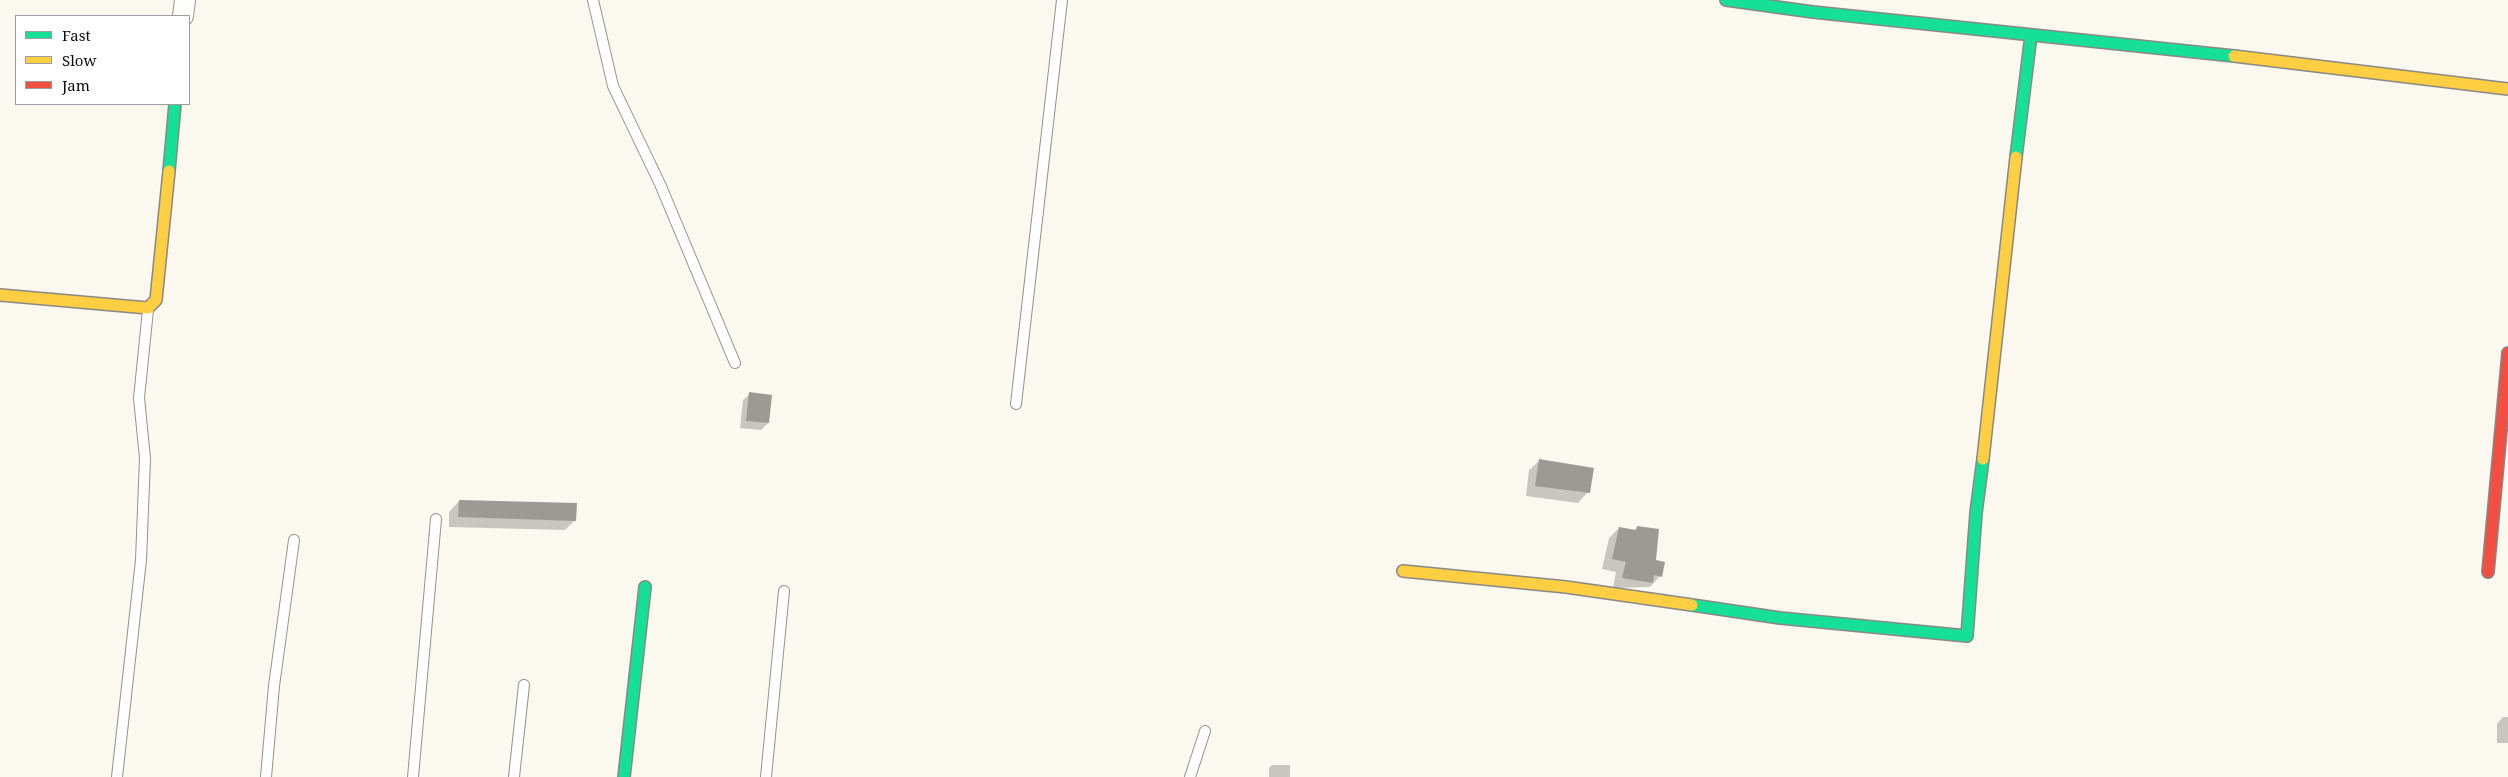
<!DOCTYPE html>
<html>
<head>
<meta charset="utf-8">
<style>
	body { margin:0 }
	#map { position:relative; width:2508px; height:777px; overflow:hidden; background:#faf8ef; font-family:"Noto Serif",serif }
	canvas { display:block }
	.legend { position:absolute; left:15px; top:15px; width:175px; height:90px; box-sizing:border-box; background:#fff; border:1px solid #9d9d9d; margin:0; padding:6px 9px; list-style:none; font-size:15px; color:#0b0b0b }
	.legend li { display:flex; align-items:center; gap:10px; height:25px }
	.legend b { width:25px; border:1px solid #9d9d9d }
</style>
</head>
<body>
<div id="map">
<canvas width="2508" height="777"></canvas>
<ul class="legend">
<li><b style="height:6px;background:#16e098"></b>Fast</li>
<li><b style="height:6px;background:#ffcf43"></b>Slow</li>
<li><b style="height:6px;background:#f24e42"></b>Jam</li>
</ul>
</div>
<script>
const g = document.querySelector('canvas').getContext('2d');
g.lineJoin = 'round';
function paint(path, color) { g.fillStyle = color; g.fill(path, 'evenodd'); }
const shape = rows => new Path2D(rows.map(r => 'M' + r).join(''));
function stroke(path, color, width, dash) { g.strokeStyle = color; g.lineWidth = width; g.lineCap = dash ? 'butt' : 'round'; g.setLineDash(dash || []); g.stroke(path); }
paint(shape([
	[750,394,768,423,761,430,740,428,743,400],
	[1540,460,1588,492,1578,503,1526,496,1529,470],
	[459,501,575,520,565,530,449,527,449,512],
	[1638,527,1660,576,1650,587,1613,588,1616,572,1602,569,1609,538,1619,528,1633,531],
	[2503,717,2508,717,2508,743,2497,743,2497,724],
	[1272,765,1290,765,1290,777,1269,777,1269,768]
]), '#0003');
paint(shape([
	[749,392,772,395,769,423,746,421],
	[1539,459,1594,468,1590,493,1535,486],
	[459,500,577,503,576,521,458,517],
	[1637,526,1659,529,1656,560,1665,562,1662,577,1654,575,1653,583,1622,578,1626,562,1612,559,1619,527,1636,530]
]), '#9c9a95');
const lane = shape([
	[593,0,613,86,660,184,735,363],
	[1016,404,1062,0],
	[117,777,141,560,145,458,139,398,148,310],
	[266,777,274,686,294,540],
	[413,777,436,519],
	[514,777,524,685],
	[766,777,784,591],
	[1190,777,1205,731]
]);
const street = shape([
	[183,16,185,0]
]);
const fast = shape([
	[1726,0,1813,12,2234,56],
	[2016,157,2031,35],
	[169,171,175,104],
	[1692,605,1780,618,1967,636,1976,513,1983,459],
	[624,777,645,587]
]);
const slow = shape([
	[2234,56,2508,89],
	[0,295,148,308,156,300,169,171],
	[1983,459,2016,157],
	[1403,571,1566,587,1692,605]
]);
const jam = shape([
	[2488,572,2508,353]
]);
stroke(lane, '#93928e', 12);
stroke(street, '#93928e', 22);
stroke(fast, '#898884', 14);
stroke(slow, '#898884', 14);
stroke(jam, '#898884', 14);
stroke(lane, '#fefefd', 10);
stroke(street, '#fefefd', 20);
stroke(fast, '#16e098', 11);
stroke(slow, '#ffcf43', 11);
stroke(jam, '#f24e42', 11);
</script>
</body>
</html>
